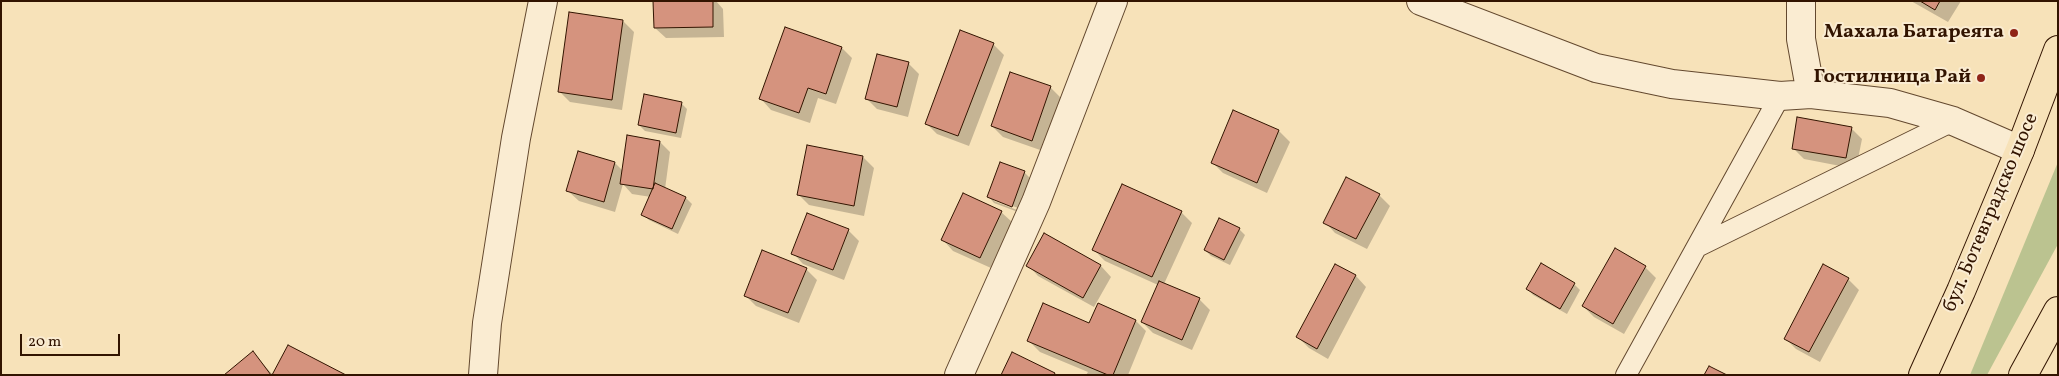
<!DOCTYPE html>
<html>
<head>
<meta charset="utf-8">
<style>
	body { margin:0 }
	#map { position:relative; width:2059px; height:376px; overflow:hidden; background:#f7e2b9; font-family:Vollkorn,serif }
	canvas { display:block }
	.frame { position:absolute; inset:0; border:2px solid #321400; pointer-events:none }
	.scale { position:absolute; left:20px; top:334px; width:100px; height:22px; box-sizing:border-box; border:2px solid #321400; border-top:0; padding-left:6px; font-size:15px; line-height:18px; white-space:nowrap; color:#321400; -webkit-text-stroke:4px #faecd2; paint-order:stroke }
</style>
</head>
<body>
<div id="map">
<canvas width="2059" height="376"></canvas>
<div class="frame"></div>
<div class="scale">20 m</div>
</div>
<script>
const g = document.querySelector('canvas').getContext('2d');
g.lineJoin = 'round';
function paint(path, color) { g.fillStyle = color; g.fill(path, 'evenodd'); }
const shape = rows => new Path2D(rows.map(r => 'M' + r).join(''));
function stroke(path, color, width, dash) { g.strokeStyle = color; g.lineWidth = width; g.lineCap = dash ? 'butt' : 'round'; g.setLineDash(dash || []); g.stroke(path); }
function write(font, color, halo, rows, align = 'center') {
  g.font = font + ' Vollkorn,serif'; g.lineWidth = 4; g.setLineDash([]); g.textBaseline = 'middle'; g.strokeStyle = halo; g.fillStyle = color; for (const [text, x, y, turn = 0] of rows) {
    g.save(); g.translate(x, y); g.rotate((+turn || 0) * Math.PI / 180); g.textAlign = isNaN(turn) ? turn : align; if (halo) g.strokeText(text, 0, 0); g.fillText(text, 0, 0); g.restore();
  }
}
paint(shape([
	[2058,162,2058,244,1987,375,1970,375]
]), '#bbc390');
paint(shape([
	[654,1,716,1,723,9,724,37,666,38,655,28],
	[1911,1,1961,1,1948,22],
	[570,14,623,21,634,32,622,110,570,102,559,91],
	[993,44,1004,55,969,146,937,134,926,123],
	[842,48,852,58,836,104,818,98,810,123,771,110,761,99],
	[908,63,919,74,908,117,877,109,866,98],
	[1050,87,1061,98,1043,151,1003,137,992,126],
	[681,103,687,109,681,138,645,131,639,125],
	[1234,111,1279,131,1290,142,1267,193,1223,173,1212,162],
	[1851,128,1862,139,1856,169,1804,159,1793,148],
	[660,142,670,152,665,189,686,198,692,204,678,234,649,220,643,215,651,197,632,194,623,184,615,212,579,201,568,191,579,152,615,163,623,171],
	[863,157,874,168,864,216,809,205,798,194],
	[1024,172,1030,178,1018,212,994,203,989,197],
	[994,199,1018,208,1017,210,994,201],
	[1379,195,1390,206,1367,249,1335,233,1325,222],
	[1001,212,1012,222,991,268,953,251,943,240],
	[1181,212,1192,223,1164,284,1199,299,1210,310,1192,350,1153,333,1142,322,1158,285,1105,261,1094,250],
	[1239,229,1245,235,1230,265,1211,256,1205,250],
	[848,230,859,241,844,280,803,264,793,253],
	[1045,235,1101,266,1111,277,1094,307,1038,276,1028,265],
	[1336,266,1356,276,1366,287,1328,359,1309,348,1298,337],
	[1645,267,1656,278,1624,334,1594,317,1583,306],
	[806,269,817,280,799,323,756,306,745,295],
	[1848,279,1859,290,1820,362,1796,349,1786,339],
	[1574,284,1580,290,1567,314,1533,295,1528,289],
	[1099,305,1136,321,1146,331,1128,375,1086,375,1088,372,1040,352,1029,341,1090,324],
	[253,353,273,375,226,375]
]), '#0003');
const building = shape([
	[653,1,713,1,713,27,654,28,653,1],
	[1920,1,1940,1,1935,10,1920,1],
	[569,12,623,20,612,100,558,92,569,12],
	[785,27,842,47,826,94,808,88,799,113,759,99,785,27],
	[960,30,994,43,958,136,925,124,960,30],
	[877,54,909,62,897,107,865,99,877,54],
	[1010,72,1051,86,1032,141,991,126,1010,72],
	[644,94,682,102,676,133,638,125,644,94],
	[1233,110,1279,130,1257,183,1211,163,1233,110],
	[1797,117,1852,127,1846,158,1792,149,1797,117],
	[627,135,660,141,653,189,620,184,627,135],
	[807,145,863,156,854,206,797,195,807,145],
	[578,151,615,162,604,202,566,191,578,151],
	[1000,162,1025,171,1012,207,987,197,1000,162],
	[1346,177,1380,194,1356,239,1323,223,1346,177],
	[655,183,686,197,672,229,641,215,655,183],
	[1122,184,1182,211,1152,277,1092,250,1122,184],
	[963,193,1002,211,980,258,941,240,963,193],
	[807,213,849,229,833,270,791,254,807,213],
	[1219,218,1240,228,1224,260,1204,250,1219,218],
	[1044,233,1101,265,1083,298,1026,266,1044,233],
	[1615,248,1646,266,1613,324,1582,306,1615,248],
	[762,250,807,268,788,313,744,296,762,250],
	[1541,263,1575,283,1560,309,1526,289,1541,263],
	[1335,264,1356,275,1317,349,1296,337,1335,264],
	[1823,264,1849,278,1809,352,1784,339,1823,264],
	[1159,281,1200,298,1182,340,1141,322,1159,281],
	[1043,303,1089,323,1098,303,1136,320,1113,375,1108,375,1027,341,1043,303],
	[288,345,346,375,272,375,288,345],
	[253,351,271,375,224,375,253,351],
	[1012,352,1055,373,1054,375,1001,375,1012,352],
	[1709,366,1727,375,1704,375,1709,366]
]);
paint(building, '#d5937e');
stroke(building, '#321400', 1);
const service = shape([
	[1697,247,1953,121],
	[1626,375,1780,96]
]);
const minor = shape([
	[1421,1,1596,68,1672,84,1780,96,1811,94,1890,103,1953,121,2020,150],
	[1801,1,1801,39,1811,94],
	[483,375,487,323,516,138,543,1],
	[959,375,1036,202,1113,1]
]);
const primary = shape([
	[1923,375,1961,291,2020,150,2058,50],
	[2023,375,2058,311]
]);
stroke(service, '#63482e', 22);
stroke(minor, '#63482e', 30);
stroke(primary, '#321400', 30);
stroke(service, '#faecd2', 20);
stroke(minor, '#faecd2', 28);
stroke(primary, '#f7e2b9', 28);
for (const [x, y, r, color] of [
	[2014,33,5,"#8f2418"],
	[1981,78,5,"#8f2418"]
]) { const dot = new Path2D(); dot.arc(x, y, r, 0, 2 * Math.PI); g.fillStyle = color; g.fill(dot); stroke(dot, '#faecd2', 2); }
write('bold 20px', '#321400', '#faecd2', [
	["Махала Батареята",2004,33],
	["Гостилница Рай",1971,78]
], 'right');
write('20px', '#321400', '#faecd2', [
	["бул. Ботевградско шосе",1992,213,-67]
]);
</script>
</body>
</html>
